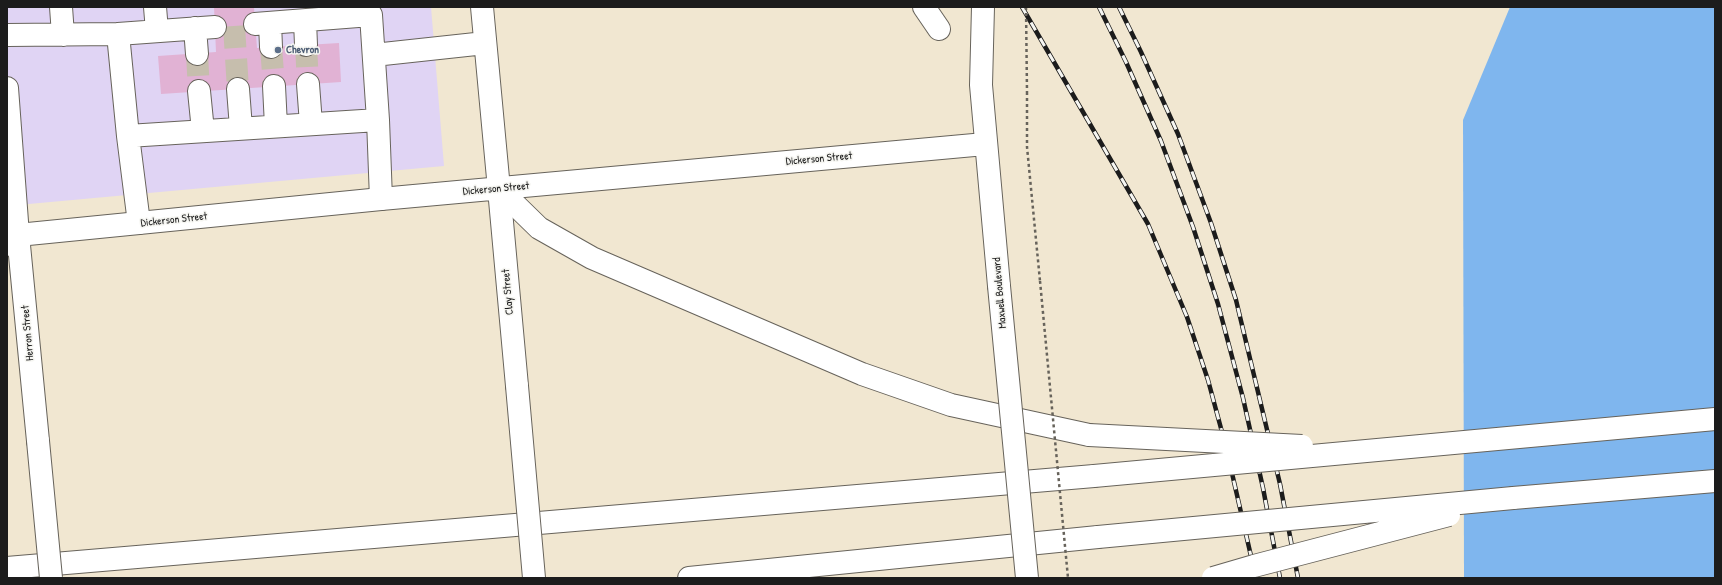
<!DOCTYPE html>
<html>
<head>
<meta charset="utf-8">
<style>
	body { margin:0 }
	#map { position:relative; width:1722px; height:585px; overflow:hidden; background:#f1e7d1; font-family:"Patrick Hand",sans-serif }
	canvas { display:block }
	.frame { position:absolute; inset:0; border:8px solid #1c1c1c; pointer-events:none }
</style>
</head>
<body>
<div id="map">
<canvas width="1722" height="585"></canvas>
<div class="frame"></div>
</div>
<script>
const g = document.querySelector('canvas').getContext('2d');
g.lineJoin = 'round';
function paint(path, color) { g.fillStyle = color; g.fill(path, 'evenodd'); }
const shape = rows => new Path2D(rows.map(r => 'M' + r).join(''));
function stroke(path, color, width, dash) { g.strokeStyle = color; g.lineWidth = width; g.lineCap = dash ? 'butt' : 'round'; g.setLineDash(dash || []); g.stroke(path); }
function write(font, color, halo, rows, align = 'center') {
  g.font = font + ' "Patrick Hand",sans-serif'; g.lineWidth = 3; g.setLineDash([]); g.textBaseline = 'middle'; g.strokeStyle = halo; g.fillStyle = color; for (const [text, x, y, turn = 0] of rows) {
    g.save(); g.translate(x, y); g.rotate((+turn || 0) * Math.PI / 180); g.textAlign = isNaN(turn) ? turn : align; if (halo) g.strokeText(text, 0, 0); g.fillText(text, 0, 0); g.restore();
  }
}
paint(shape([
	[7,7,431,7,444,166,7,206]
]), '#e0d4f4');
paint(shape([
	[1510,7,1715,7,1715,578,1464,578,1463,120]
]), '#7fb6ee');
paint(shape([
	[214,7,254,7,257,48,339,43,341,82,161,94,158,56,216,52]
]), '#e1b2d4');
stroke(shape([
	[234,26,238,89],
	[306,45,308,84],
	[271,47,274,86],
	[197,54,199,91]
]), '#c6bead', 22, [22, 11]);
const minor = shape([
	[61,7,63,35],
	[155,7,157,31],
	[482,7,499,189],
	[924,7,939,29],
	[305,21,306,45],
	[270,23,271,47],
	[195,28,197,54],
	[118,34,128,136],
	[7,35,118,34,215,27],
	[374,55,485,43],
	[308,84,311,124],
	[274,86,276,126],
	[7,88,18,235,7,236],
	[238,89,241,128],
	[199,91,203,131],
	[378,120,381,199],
	[139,223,128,136,378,120,371,15,255,24]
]);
const major = shape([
	[983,7,981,85,999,286],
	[499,189,517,386],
	[38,441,18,235,381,199,985,144]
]);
const highway = shape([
	[499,189,539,228,592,258,862,374,951,405,1089,435],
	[7,245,18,235],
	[1513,498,1715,481],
	[7,568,1094,476],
	[689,578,1098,537]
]);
stroke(minor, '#67635b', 24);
stroke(major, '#67635b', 24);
stroke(highway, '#67635b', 24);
stroke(shape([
	[1027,92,1027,147,1040,281]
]), '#67635b', 2.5, [3, 3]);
stroke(minor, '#fff', 22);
stroke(major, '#fff', 22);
stroke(highway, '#fff', 22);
const rail = shape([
	[1022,7,1148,224,1187,317,1208,380,1226,447,1256,578],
	[1099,7,1126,62,1161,141,1193,227,1218,304,1243,398,1263,488,1280,578],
	[1119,7,1141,52,1178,134,1211,223,1236,300,1280,484,1298,578]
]);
stroke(rail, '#1c1c1c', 4.5);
stroke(rail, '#f6f6f2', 3, [9]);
const majorBridge = shape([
	[999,286,1027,578],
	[517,386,534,578],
	[38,441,51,578]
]);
const highwayBridge = shape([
	[1089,435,1302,446],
	[1094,476,1715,419],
	[1098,537,1513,498],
	[1213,578,1254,566,1449,515]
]);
stroke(majorBridge, '#67635b', 24, []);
stroke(highwayBridge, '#67635b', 24, []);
stroke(shape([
	[1026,7,1027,92],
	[1040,281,1068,578]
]), '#67635b', 2.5, [3, 3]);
stroke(majorBridge, '#fff', 22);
stroke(highwayBridge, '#fff', 22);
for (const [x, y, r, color] of [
	[278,50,4,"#5c6f8a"]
]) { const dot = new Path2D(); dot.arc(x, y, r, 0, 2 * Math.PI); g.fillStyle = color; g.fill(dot); stroke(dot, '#f6f6f2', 1.5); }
write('bold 11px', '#4e5e75', '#f6f6f2', [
	["Chevron",286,50]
], 'left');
write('11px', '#1c1c1c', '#f6f6f2', [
	["Dickerson Street",819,159,-5],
	["Dickerson Street",496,189,-5],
	["Dickerson Street",174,220,-6],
	["Clay Street",508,292,-95],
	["Maxwell Boulevard",1000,293,-95],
	["Herron Street",28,333,-95]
]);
</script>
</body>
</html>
